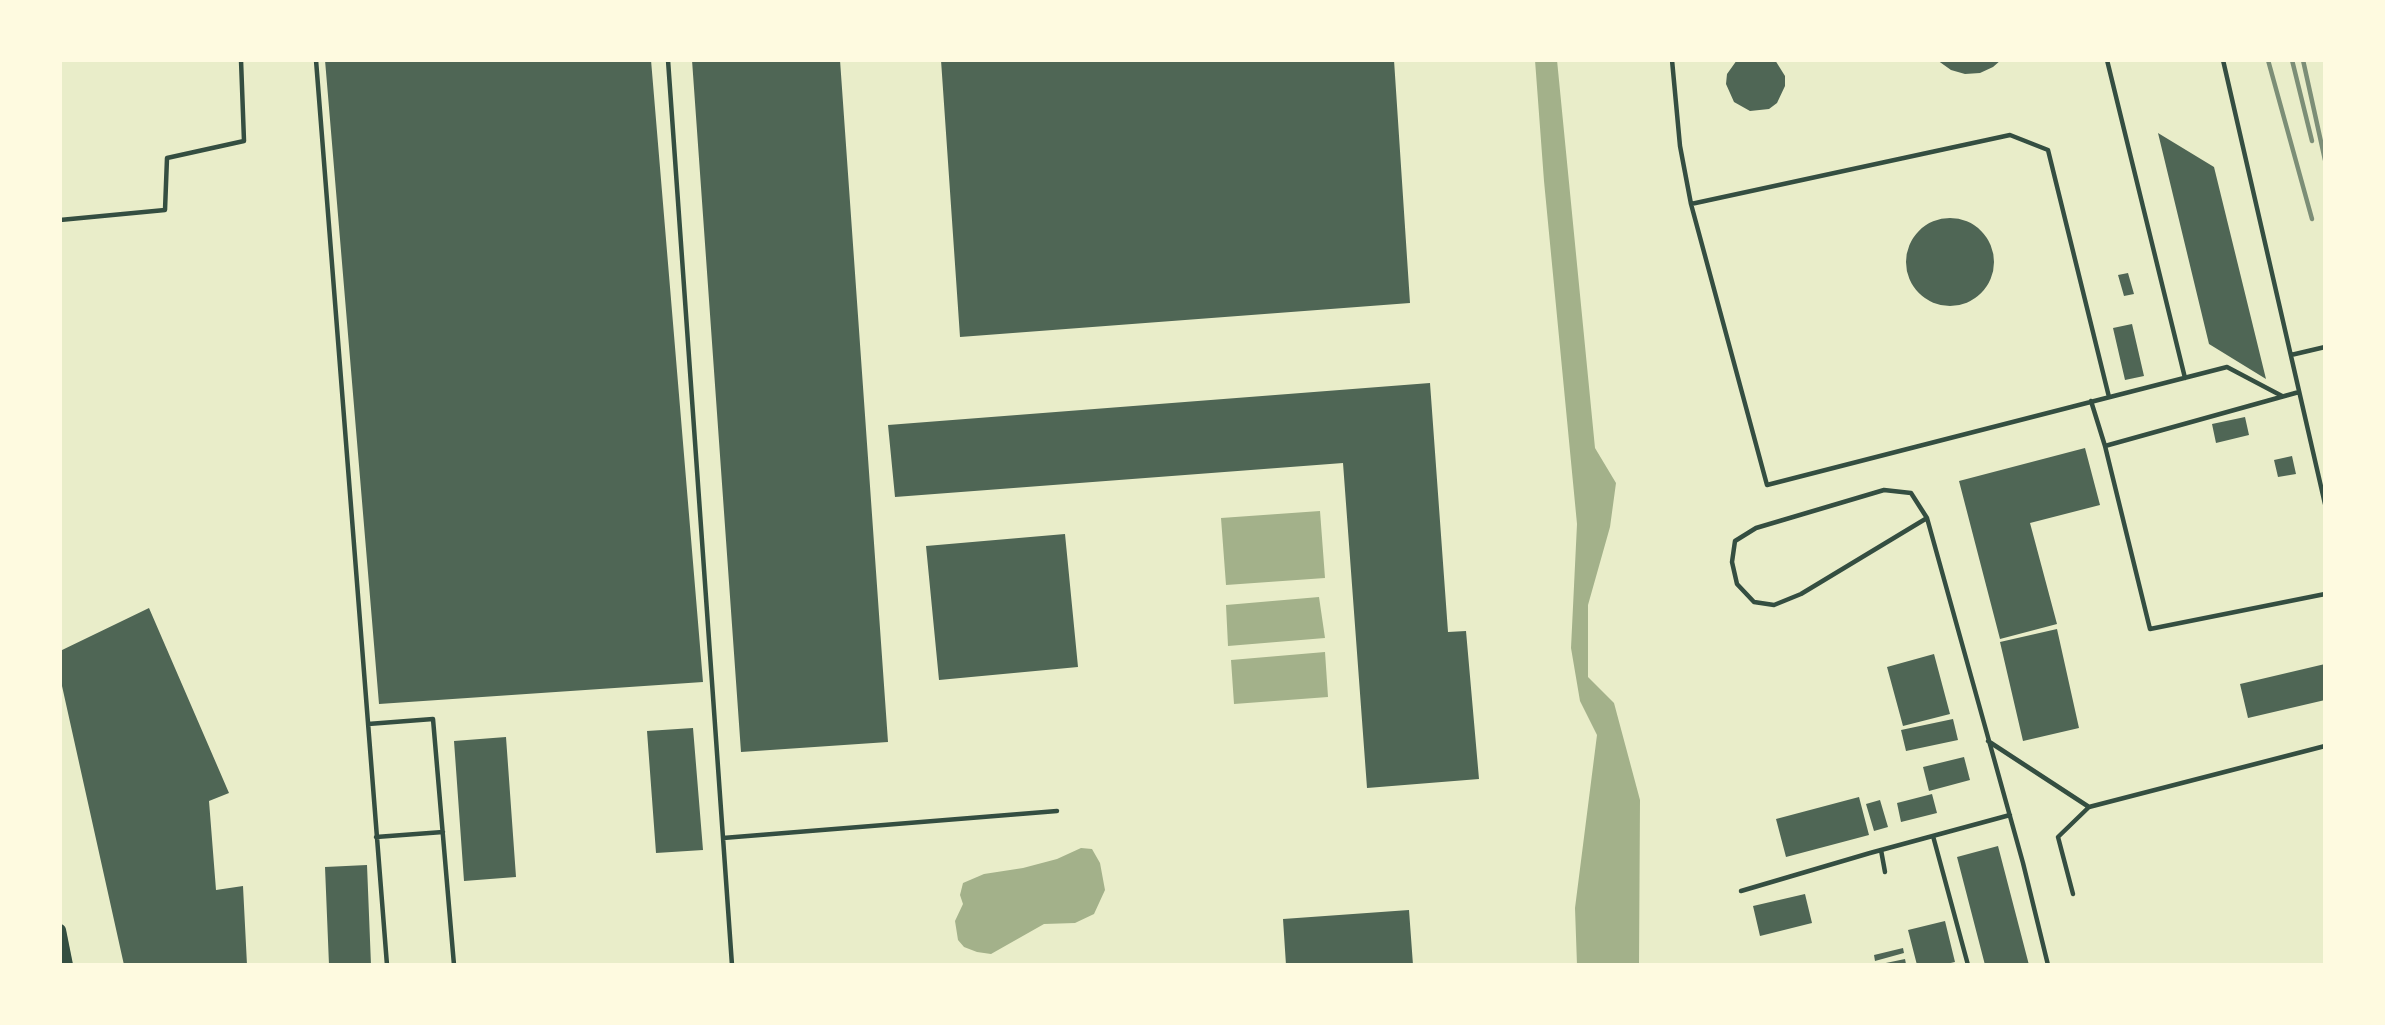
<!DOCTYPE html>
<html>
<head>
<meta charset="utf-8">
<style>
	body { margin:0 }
	#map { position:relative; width:2385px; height:1025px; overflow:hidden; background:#e9edc9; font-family:Mulish,sans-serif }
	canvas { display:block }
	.frame { position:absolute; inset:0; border:62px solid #fefae0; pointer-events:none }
</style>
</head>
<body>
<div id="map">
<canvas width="2385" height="1025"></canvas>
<div class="frame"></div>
</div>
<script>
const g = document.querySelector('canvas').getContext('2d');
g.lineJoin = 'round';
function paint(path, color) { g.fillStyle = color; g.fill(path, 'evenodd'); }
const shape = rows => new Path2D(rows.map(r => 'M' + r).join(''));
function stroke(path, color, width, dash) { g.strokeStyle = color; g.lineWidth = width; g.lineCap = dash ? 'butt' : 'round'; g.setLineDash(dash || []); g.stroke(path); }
paint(shape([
	[1535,60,1557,60,1595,448,1616,483,1610,527,1588,605,1588,677,1614,703,1640,800,1639,965,1577,965,1575,908,1597,735,1580,701,1571,648,1577,524,1544,181],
	[1320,511,1325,578,1226,585,1221,518],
	[1319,597,1325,638,1228,646,1226,605],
	[1325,652,1328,697,1234,704,1231,660],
	[1081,848,1092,849,1100,863,1105,890,1094,914,1075,923,1044,924,991,954,977,952,964,947,958,940,955,921,963,904,960,895,963,883,984,874,1023,868,1057,859]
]), '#a3b18a');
paint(shape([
	[325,60,651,60,703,682,379,704],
	[692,60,840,60,888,742,741,752],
	[941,60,1394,60,1410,303,960,337],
	[1737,60,1775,60,1785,76,1785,86,1777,103,1769,109,1750,111,1734,102,1726,84,1727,74],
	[1937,60,2001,60,1993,67,1980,73,1965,74,1951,70],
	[2158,133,2214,167,2266,379,2209,344],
	'1906 262a44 44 0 1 1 88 0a44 44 0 1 1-88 0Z',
	[2128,273,2134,294,2124,296,2118,275],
	[2132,324,2144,376,2125,380,2113,328],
	[1430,383,1448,632,1466,631,1479,779,1367,788,1343,463,895,497,888,425],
	[2245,417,2249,435,2216,443,2212,424],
	[2085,448,2100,505,2030,523,2057,624,2000,639,1959,481],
	[2292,456,2296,474,2278,477,2274,460],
	[1065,534,1078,667,939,680,926,546],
	[149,608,229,793,209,801,216,890,243,886,247,965,124,965,60,677,60,651],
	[2057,629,2079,728,2023,741,2000,642],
	[1934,654,1950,714,1903,726,1887,667],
	[2325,664,2325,700,2248,718,2240,684],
	[1953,719,1958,740,1906,751,1901,730],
	[693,728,703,850,656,853,647,731],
	[506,737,516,877,464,881,454,741],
	[1964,757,1970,780,1929,791,1923,767],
	[1932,794,1937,813,1901,822,1897,803],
	[1859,797,1869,835,1786,857,1776,819],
	[1880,800,1888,827,1874,831,1866,804],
	[1998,846,2029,965,1985,965,1957,857],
	[367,865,371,965,329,965,325,867],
	[1805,894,1812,923,1760,936,1753,906],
	[1409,910,1413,965,1286,965,1283,919],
	[1945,921,1955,962,1942,965,1917,965,1908,930],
	[1903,948,1904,953,1875,961,1874,955],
	[1905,959,1906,964,1882,965,1881,964]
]), '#4f6655');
stroke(shape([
	[316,60,387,965],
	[668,60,732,965],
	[1672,60,1680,146,1691,204,1767,485,2227,367,2282,396],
	[2107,60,2185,378],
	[2223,60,2325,504],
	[1691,204,2010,135,2048,150,2109,397],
	[60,220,165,210,167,158,244,141,241,60],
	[2291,355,2325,347],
	[2091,401,2105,446,2299,392],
	[2105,446,2150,629,2325,594],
	[1927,518,1801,594,1774,605,1754,602,1737,584,1732,562,1735,541,1756,528,1884,490,1911,493,1927,518,2023,863,2048,965],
	[368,724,433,719,454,965],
	[1988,741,2089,807],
	[1933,836,1968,965],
	[376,837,443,832],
	[723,838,1057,811],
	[1881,850,1885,872],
	[1741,891,1870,853,2010,815],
	[2073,894,2058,837,2089,807,2325,746]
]), '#344e41', 4.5);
stroke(shape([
	[60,930,67,965]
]), '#344e41', 12);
stroke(shape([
	[2268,60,2312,219],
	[2292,60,2312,141],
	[2303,60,2325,160]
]), '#7c8e77', 4.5);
</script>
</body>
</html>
